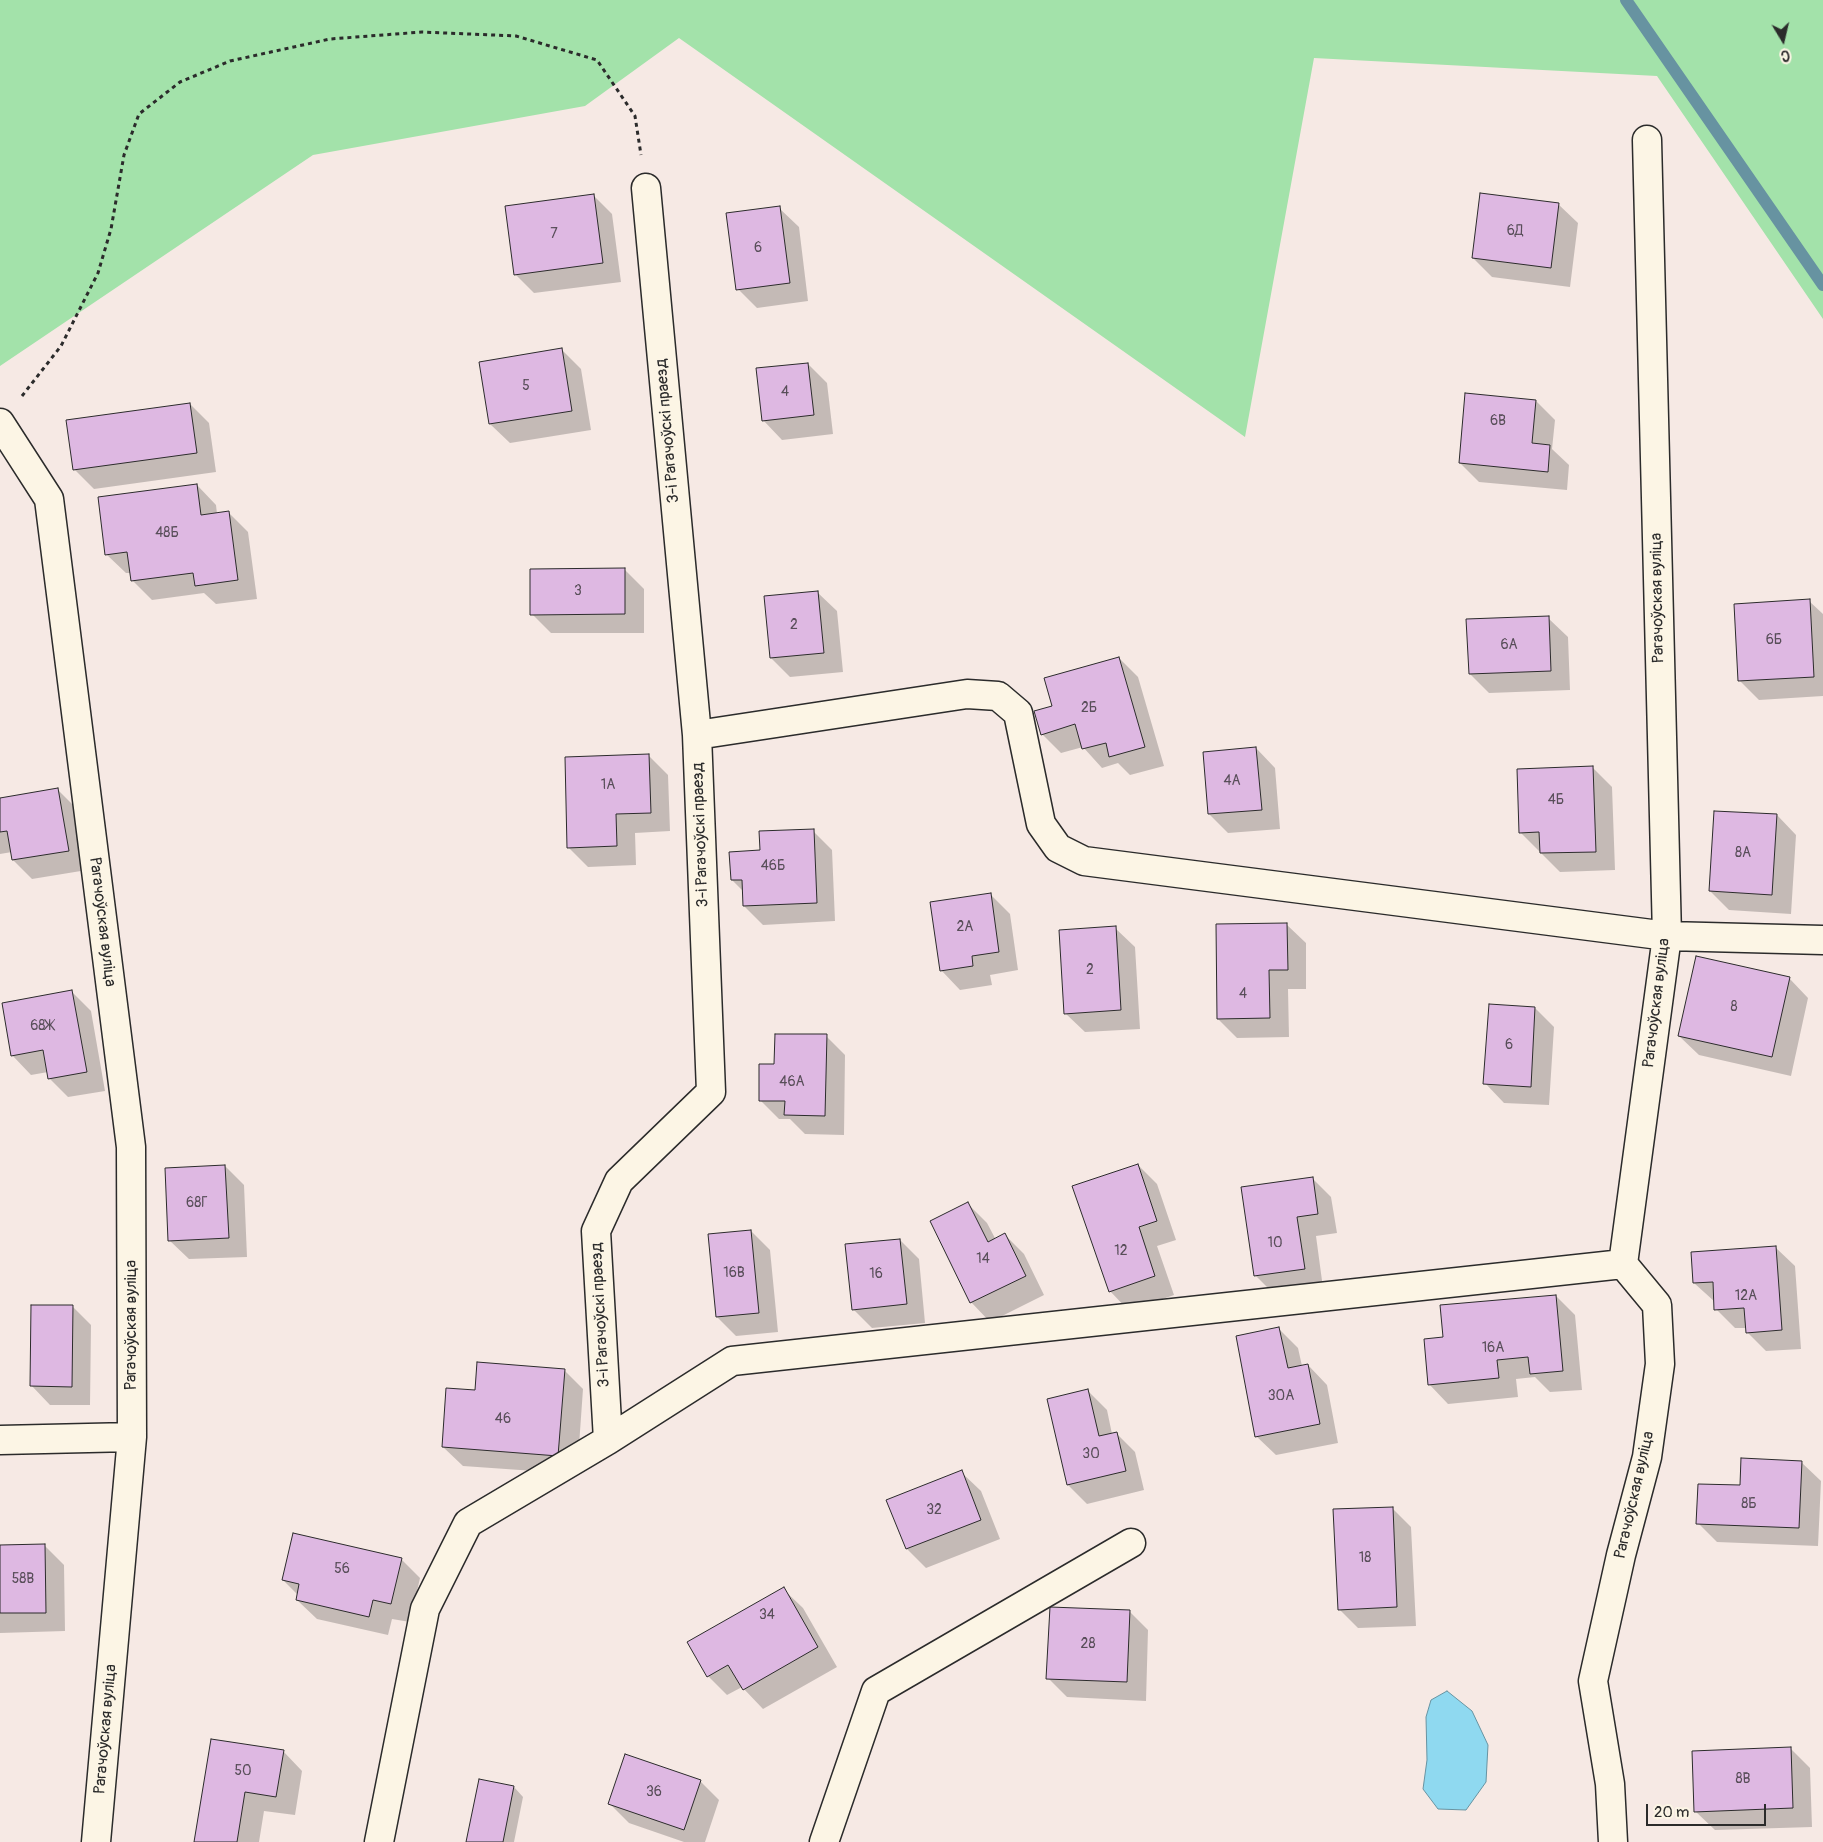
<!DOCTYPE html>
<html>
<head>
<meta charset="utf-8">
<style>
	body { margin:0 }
	#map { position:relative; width:1823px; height:1842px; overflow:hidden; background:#f6e9e4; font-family:Pangolin,sans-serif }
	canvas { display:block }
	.north { position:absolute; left:1758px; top:15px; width:50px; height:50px; -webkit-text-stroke:4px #fcf5e5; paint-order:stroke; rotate:171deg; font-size:14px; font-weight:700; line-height:20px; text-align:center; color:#2b2b2b }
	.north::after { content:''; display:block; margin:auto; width:18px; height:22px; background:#2b2b2b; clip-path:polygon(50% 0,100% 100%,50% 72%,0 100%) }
	.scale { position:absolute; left:1646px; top:1804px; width:120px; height:22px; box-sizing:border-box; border:2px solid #2b2b2b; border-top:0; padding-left:6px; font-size:15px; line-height:18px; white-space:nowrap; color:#2b2b2b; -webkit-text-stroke:4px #fcf5e5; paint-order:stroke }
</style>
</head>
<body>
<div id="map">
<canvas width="1823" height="1842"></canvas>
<div class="north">С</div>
<div class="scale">20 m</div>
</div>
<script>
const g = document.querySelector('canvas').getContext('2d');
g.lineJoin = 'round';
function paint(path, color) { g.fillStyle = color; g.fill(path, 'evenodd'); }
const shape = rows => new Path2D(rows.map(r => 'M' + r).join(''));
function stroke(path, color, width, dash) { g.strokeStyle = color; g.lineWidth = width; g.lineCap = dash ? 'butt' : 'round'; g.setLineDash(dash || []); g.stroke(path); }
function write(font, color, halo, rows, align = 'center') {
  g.font = font + ' Pangolin,sans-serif'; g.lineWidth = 4; g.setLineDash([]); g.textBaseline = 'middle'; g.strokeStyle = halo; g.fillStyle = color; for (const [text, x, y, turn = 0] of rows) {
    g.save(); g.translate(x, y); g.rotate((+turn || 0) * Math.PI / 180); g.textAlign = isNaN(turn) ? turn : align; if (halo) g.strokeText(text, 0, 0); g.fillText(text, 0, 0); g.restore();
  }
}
paint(shape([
	[0,0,1823,0,1823,319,1657,76,1314,58,1245,437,679,38,585,106,313,155,0,366]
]), '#a3e2aa');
const water = shape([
	[1447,1691,1472,1711,1488,1745,1486,1782,1466,1810,1438,1809,1423,1789,1427,1760,1426,1717,1431,1700,1447,1691]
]);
paint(water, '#8fd9f0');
stroke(water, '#6793a1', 1);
paint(shape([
	[593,195,612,214,621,282,534,293,515,274],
	[1558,204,1578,223,1570,287,1492,277,1473,258],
	[779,208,799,227,808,301,757,308,738,289],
	[562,350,581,369,591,430,510,443,490,424],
	[808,364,827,383,833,434,782,440,763,420],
	[1536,401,1555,420,1552,449,1569,465,1567,490,1479,482,1460,463],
	[190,404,209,423,216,472,94,489,75,470,68,421],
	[197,485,216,505,217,514,229,513,248,532,257,599,216,604,204,593,152,600,132,580,131,573,126,573,106,554],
	[625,570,644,589,644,633,551,633,532,614],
	[817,592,837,611,843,672,790,677,771,658],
	[1809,601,1823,614,1823,696,1759,700,1739,680],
	[1548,618,1568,637,1570,690,1489,693,1470,674],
	[1119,658,1138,677,1164,766,1130,775,1118,763,1102,768,1083,747,1061,753,1042,734,1054,707],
	[1256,748,1275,768,1280,829,1228,833,1209,814],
	[648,755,668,775,670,831,635,833,636,865,588,867,569,848],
	[1592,767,1612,787,1615,870,1560,872,1521,833],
	[57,789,77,809,87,870,32,879,13,860,12,852,0,854,0,799],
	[1777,815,1796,835,1791,914,1729,910,1710,891],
	[813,831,832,850,835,921,763,925,744,906,744,892,732,880,761,851],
	[991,895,1010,914,1018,970,990,975,992,985,960,990,941,970],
	[1286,924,1306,943,1306,989,1288,989,1289,1037,1237,1038,1218,1019],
	[1115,928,1135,947,1140,1029,1085,1032,1065,1013],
	[1789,978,1808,998,1791,1076,1699,1055,1679,1036],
	[72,992,91,1011,105,1091,68,1097,49,1078,48,1072,31,1075,12,1055],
	[1535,1008,1554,1027,1549,1105,1504,1103,1485,1083],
	[826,1036,845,1055,844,1135,805,1134,790,1119,779,1119,760,1100,775,1066],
	[1138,1165,1157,1184,1176,1240,1157,1246,1174,1295,1129,1311,1110,1291],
	[225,1166,244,1185,247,1257,189,1259,169,1240],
	[1312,1178,1331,1197,1337,1233,1316,1236,1323,1288,1275,1295,1256,1276,1243,1188],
	[968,1204,987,1223,996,1240,1005,1235,1024,1254,1044,1295,990,1322,971,1302],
	[751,1231,770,1250,778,1332,736,1336,717,1317],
	[900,1240,919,1259,925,1323,872,1328,853,1309],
	[1775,1247,1795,1266,1801,1349,1766,1351,1747,1332,1747,1328,1735,1328,1716,1309,1715,1302,1694,1283],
	[1556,1296,1575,1315,1582,1390,1550,1392,1535,1377,1516,1379,1518,1397,1448,1404,1429,1384,1444,1338],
	[72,1306,91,1325,90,1405,50,1405,31,1385],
	[1279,1329,1298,1348,1302,1366,1308,1365,1327,1385,1338,1443,1276,1455,1256,1436],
	[564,1370,583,1389,577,1474,463,1466,443,1447,476,1392],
	[1088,1391,1107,1410,1112,1434,1116,1433,1135,1452,1144,1490,1087,1504,1068,1485,1049,1400],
	[1801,1462,1821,1481,1818,1546,1717,1542,1698,1523],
	[961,1472,981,1491,1000,1539,926,1568,907,1549,888,1500],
	[1392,1508,1411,1527,1416,1626,1358,1628,1339,1609],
	[45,1546,64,1565,65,1631,0,1633,0,1547],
	[401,1559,420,1578,410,1622,392,1619,388,1635,317,1619,297,1600,298,1595,283,1580],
	[783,1589,803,1608,837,1667,763,1709,742,1687,727,1695,708,1676],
	[1129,1611,1148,1630,1146,1701,1067,1697,1048,1678],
	[1791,1749,1810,1768,1812,1827,1715,1830,1695,1811],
	[283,1751,302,1771,295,1815,264,1811,259,1842,195,1842],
	[700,1781,719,1800,705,1842,684,1842,629,1823,610,1804],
	[514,1787,523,1797,514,1842,468,1842]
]), '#0003');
stroke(shape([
	[1626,0,1823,285]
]), '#6793a1', 12);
const building = shape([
	[1480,193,1559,203,1551,268,1472,258,1480,193],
	[594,194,603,263,514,275,505,206,594,194],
	[780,206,790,283,736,290,726,213,780,206],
	[562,348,572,411,489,424,479,362,562,348],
	[808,363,814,415,762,421,756,368,808,363],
	[1465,393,1536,400,1532,443,1550,445,1548,472,1459,463,1465,393],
	[190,403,197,453,73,470,66,420,190,403],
	[197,484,201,515,229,511,238,580,195,586,193,573,131,581,127,552,105,555,98,497,197,484],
	[625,568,625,614,530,615,530,569,625,568],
	[818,591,824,653,770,658,764,596,818,591],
	[1810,599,1814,677,1738,681,1734,604,1810,599],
	[1549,616,1551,671,1469,674,1466,619,1549,616],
	[1119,657,1145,747,1109,757,1106,743,1082,749,1075,724,1041,735,1034,711,1052,706,1044,678,1119,657],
	[1256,747,1262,810,1208,814,1203,752,1256,747],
	[649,754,651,813,616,814,617,846,567,848,565,757,649,754],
	[1593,766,1596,852,1540,853,1539,832,1519,833,1517,769,1593,766],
	[58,788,69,851,12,860,7,831,0,832,0,798,58,788],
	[1714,811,1777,814,1772,895,1709,891,1714,811],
	[814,829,817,903,743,906,742,880,731,880,729,852,760,850,759,831,814,829],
	[991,893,999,952,972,956,973,966,940,971,930,902,991,893],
	[1287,923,1288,970,1269,970,1270,1018,1217,1019,1216,924,1287,923],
	[1116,926,1121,1010,1064,1014,1059,930,1116,926],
	[1696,956,1790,977,1772,1057,1678,1036,1696,956],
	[72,990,87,1072,48,1079,43,1050,11,1056,2,1003,72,990],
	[1489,1004,1535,1007,1531,1087,1483,1084,1489,1004],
	[775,1034,827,1034,825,1116,784,1115,785,1101,759,1101,759,1064,774,1064,775,1034],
	[1138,1164,1157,1221,1139,1227,1155,1276,1109,1292,1072,1186,1138,1164],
	[225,1165,229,1238,168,1241,165,1168,225,1165],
	[1313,1177,1318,1214,1297,1217,1305,1269,1254,1276,1241,1187,1313,1177],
	[968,1202,988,1242,1005,1233,1026,1276,970,1303,930,1221,968,1202],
	[751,1230,759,1313,716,1317,708,1234,751,1230],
	[900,1239,907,1304,852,1310,845,1244,900,1239],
	[1776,1246,1782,1330,1746,1333,1744,1308,1714,1310,1713,1282,1693,1283,1691,1252,1776,1246],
	[1556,1295,1563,1371,1530,1374,1528,1357,1497,1360,1499,1378,1428,1385,1424,1339,1443,1337,1440,1305,1556,1295],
	[31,1305,73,1305,72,1387,30,1386,31,1305],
	[1279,1327,1288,1368,1308,1364,1320,1424,1255,1437,1236,1336,1279,1327],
	[477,1362,565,1369,558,1456,442,1447,446,1388,475,1390,477,1362],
	[1088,1389,1099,1436,1117,1432,1126,1471,1067,1485,1047,1399,1088,1389],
	[1741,1458,1802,1461,1799,1528,1696,1524,1698,1484,1740,1485,1741,1458],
	[962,1470,981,1520,906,1549,886,1500,962,1470],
	[1393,1507,1397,1607,1338,1610,1333,1509,1393,1507],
	[293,1533,402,1558,391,1604,373,1600,369,1617,296,1600,299,1584,282,1580,293,1533],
	[45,1544,46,1613,0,1613,0,1545,45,1544],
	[784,1587,818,1647,743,1690,728,1665,707,1677,687,1642,784,1587],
	[1050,1607,1130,1610,1127,1682,1046,1679,1050,1607],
	[211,1739,284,1750,276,1797,245,1792,237,1842,194,1842,211,1739],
	[1791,1747,1793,1808,1694,1812,1692,1751,1791,1747],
	[625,1754,701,1780,684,1830,608,1804,625,1754],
	[479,1779,514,1786,503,1842,466,1842,479,1779]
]);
paint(building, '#deb8e2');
stroke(building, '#2b2b2b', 1);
const street = shape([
	[0,423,49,499,131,1147,132,1437,96,1842],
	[697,735,967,694,998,696,1018,713,1041,824,1058,848,1084,861,1667,936,1823,940],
	[0,1440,132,1437],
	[608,1440,596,1231,619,1181,711,1092,697,735,646,188],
	[379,1842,425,1609,468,1523,608,1440,732,1361,1623,1264],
	[824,1842,876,1691,1131,1543],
	[1613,1842,1610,1784,1593,1681,1621,1555,1647,1457,1660,1364,1657,1305,1623,1264,1667,936,1647,140]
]);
stroke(street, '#2b2b2b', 31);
stroke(shape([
	[22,396,61,346,98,273,111,229,124,155,139,114,180,82,230,61,330,39,422,32,516,36,597,60,635,116,641,155]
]), '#2b2b2b', 3, [4, 4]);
stroke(street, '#fcf5e5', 28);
write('14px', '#584e59', null, [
	["6Д",1515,231],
	["7",554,234],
	["6",758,248],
	["5",526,386],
	["4",785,392],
	["6В",1498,421],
	["48Б",167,533],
	["3",578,591],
	["2",794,625],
	["6Б",1774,640],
	["6А",1509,645],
	["2Б",1089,708],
	["4А",1232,781],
	["1А",608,785],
	["4Б",1556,800],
	["8А",1743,853],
	["46Б",773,866],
	["2А",965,927],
	["2",1090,970],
	["4",1243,994],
	["8",1734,1007],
	["68Ж",42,1026],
	["6",1509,1045],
	["46А",792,1082],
	["68Г",197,1203],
	["10",1275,1243],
	["12",1121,1251],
	["14",983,1259],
	["16В",734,1273],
	["16",876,1274],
	["12А",1746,1296],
	["16А",1493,1348],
	["30А",1281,1396],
	["46",503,1419],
	["30",1091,1454],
	["8Б",1749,1504],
	["32",934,1510],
	["18",1365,1558],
	["56",342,1569],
	["58В",23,1579],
	["34",767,1615],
	["28",1088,1644],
	["50",243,1771],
	["8В",1743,1779],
	["36",654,1792]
]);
write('16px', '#2b2b2b', '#fcf5e5', [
	["3-і Рагачоўскі праезд",668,431,-95],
	["Рагачоўская вуліца",1658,598,-91],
	["3-і Рагачоўскі праезд",701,835,-92],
	["Рагачоўская вуліца",102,922,83],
	["Рагачоўская вуліца",1657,1003,-83],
	["3-і Рагачоўскі праезд",601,1315,-93],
	["Рагачоўская вуліца",132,1325,-90],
	["Рагачоўская вуліца",1635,1495,-77],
	["Рагачоўская вуліца",106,1729,-85]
]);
</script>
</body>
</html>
